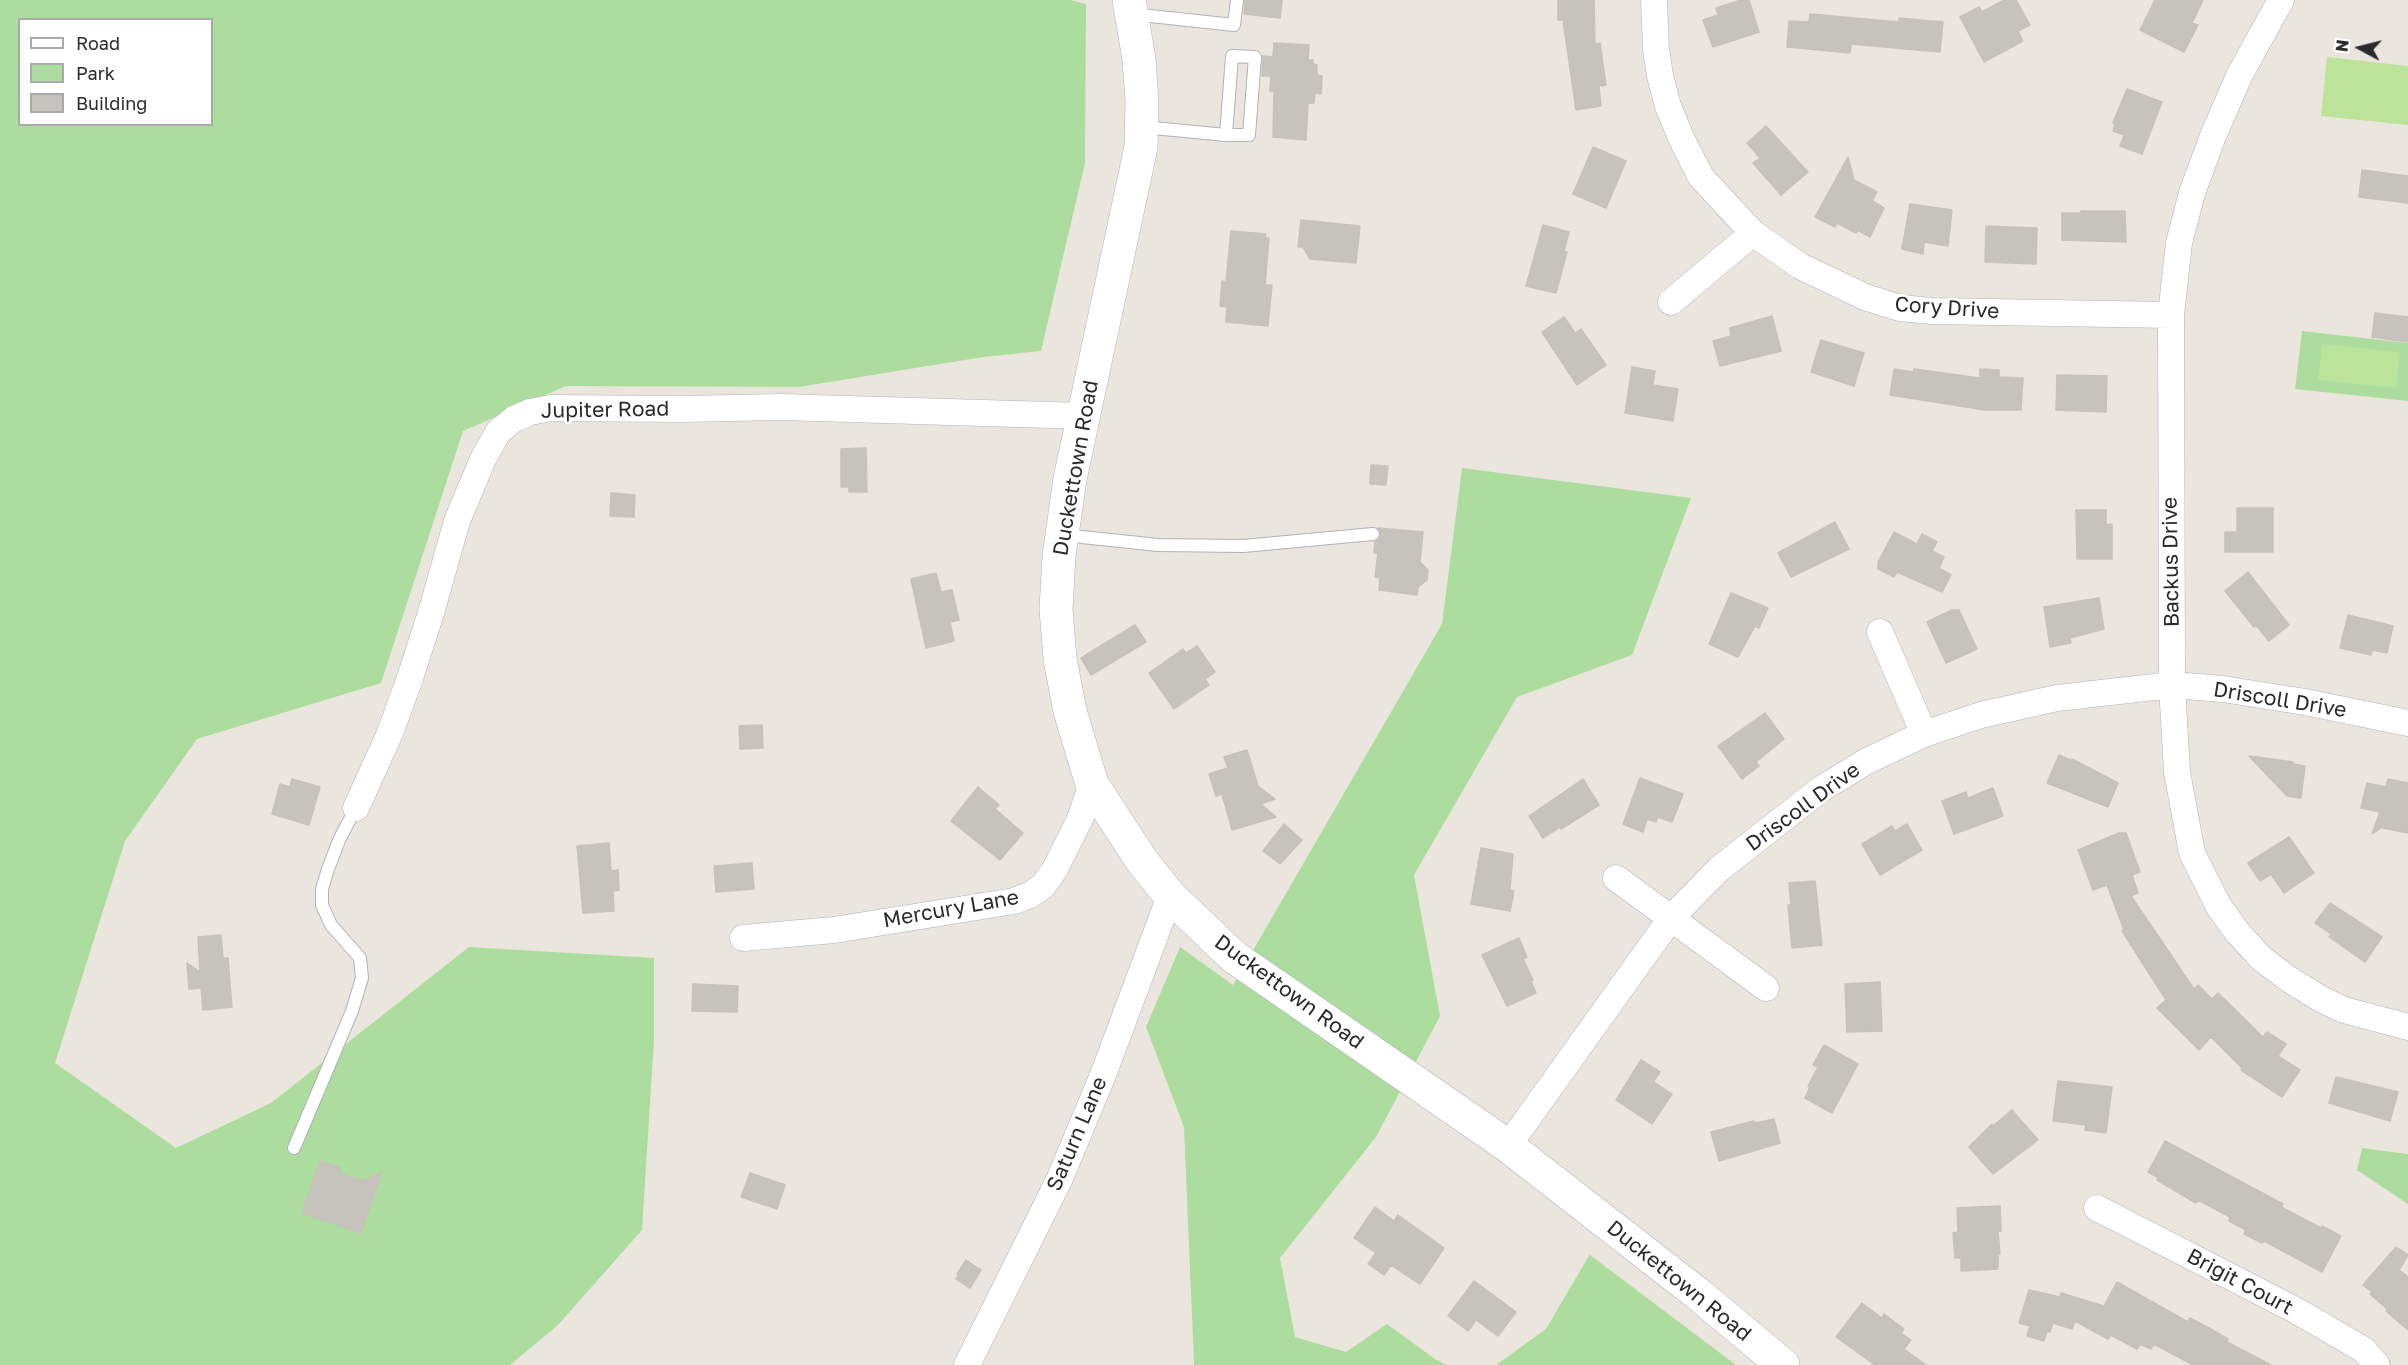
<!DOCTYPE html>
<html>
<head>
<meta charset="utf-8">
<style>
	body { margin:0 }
	#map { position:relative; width:2408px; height:1365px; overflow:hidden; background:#ebe6dd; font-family:"Golos Text",sans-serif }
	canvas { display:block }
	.legend { position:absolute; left:18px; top:18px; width:195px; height:108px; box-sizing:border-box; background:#fff; border:2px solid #aaa; margin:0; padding:8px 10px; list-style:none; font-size:18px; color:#2a2a2a }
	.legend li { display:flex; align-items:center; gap:12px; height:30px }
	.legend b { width:30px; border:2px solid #aaa }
	.north { position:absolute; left:2330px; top:18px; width:60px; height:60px; -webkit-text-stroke:4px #fff; paint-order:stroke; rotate:277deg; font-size:16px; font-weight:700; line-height:24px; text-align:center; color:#2a2a2a }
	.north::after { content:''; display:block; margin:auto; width:21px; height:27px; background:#2a2a2a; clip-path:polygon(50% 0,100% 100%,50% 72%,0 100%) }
</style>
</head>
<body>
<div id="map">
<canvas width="2408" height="1365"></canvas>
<ul class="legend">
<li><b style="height:8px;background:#fff"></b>Road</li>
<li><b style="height:16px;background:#acdd9e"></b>Park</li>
<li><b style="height:16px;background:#c6c3bc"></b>Building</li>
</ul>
<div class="north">N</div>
</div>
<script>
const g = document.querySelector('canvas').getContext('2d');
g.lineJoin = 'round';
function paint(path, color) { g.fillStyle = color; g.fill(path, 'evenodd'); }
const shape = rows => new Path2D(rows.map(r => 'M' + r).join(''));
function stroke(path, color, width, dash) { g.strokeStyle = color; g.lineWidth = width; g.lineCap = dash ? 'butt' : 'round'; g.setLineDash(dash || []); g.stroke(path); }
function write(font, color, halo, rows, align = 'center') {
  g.font = font + ' "Golos Text",sans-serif'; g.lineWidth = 5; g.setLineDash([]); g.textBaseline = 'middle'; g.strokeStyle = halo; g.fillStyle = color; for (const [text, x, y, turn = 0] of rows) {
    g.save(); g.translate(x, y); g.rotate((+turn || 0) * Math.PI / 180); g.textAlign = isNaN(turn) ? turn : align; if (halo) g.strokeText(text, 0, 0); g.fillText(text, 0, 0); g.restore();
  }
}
paint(shape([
	[0,0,1071,0,1086,4,1085,163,1041,351,983,357,799,387,566,386,463,431,381,683,197,739,125,841,55,1063,176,1148,271,1103,469,947,654,958,654,1040,642,1230,558,1325,510,1365,0,1365],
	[20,20,212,20,212,124,20,124],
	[2302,331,2408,343,2408,401,2295,389],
	[1462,468,1691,498,1632,655,1517,697,1414,875,1440,1016,1376,1137,1280,1258,1295,1337,1346,1352,1387,1324,1435,1359,1447,1365,1194,1365,1184,1127,1146,1027,1180,947,1233,985,1442,624],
	[2362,1148,2408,1154,2408,1204,2357,1170],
	[1590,1254,1590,1255,1736,1365,1496,1365,1546,1329]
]), '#acdd9e');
paint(shape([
	[2327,57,2408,66,2408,125,2321,116],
	[2322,344,2400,352,2396,388,2318,380]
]), '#bce39a');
const building = shape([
	[1245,0,1282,0,1280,18,1244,14,1245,0],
	[1558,0,1594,0,1595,44,1600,43,1606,85,1599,86,1601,106,1576,110,1563,20,1558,20,1558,0],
	[1741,0,1749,0,1759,32,1713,47,1703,20,1718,15,1716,8,1741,0],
	[2004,0,2016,0,2030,25,2018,31,2023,41,1984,62,1960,17,1979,7,1982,12,2004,0],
	[2155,0,2203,0,2192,23,2198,25,2184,52,2140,30,2155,0],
	[1810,14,1899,22,1899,18,1943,22,1940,52,1851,44,1850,53,1787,47,1789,21,1809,22,1810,14],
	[1274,43,1309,45,1308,60,1313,60,1313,64,1317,65,1317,75,1322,76,1321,94,1315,93,1314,103,1308,103,1306,140,1273,137,1274,91,1270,91,1271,76,1262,76,1263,56,1273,57,1274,43],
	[2127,89,2162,102,2142,154,2120,146,2124,135,2113,131,2115,124,2113,123,2127,89],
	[1766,126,1808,172,1781,195,1753,163,1760,158,1747,143,1766,126],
	[1593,147,1626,161,1606,208,1573,194,1593,147],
	[1848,157,1854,180,1877,192,1872,201,1884,208,1870,237,1858,230,1856,233,1837,223,1835,227,1815,217,1848,157],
	[2362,170,2408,176,2408,203,2359,197,2362,170],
	[1910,204,1952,210,1948,246,1924,242,1923,254,1902,249,1910,204],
	[2081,211,2125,211,2126,242,2062,240,2062,213,2081,213,2081,211],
	[1301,220,1360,226,1356,263,1310,259,1303,247,1298,247,1301,220],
	[1543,225,1569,232,1564,251,1567,252,1556,293,1526,286,1543,225],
	[1986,226,2037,228,2036,264,1985,262,1986,226],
	[1231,231,1266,234,1265,238,1269,238,1265,285,1272,285,1268,326,1226,322,1227,307,1220,306,1222,281,1226,282,1231,231],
	[2375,313,2408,317,2408,342,2372,337,2375,313],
	[1772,316,1781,351,1720,366,1713,341,1731,336,1730,328,1772,316],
	[1564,317,1575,333,1581,329,1606,365,1577,385,1542,332,1564,317],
	[1821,340,1864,353,1854,386,1811,372,1821,340],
	[1632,367,1655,371,1653,385,1678,389,1673,421,1625,413,1632,367],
	[1894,369,1913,372,1914,369,1980,378,1980,369,1999,370,1999,377,2023,378,2021,410,1985,410,1890,395,1894,369],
	[2057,375,2107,376,2106,412,2056,410,2057,375],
	[866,448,867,492,849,492,849,487,841,487,841,449,866,448],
	[1371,465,1388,466,1386,485,1370,484,1371,465],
	[611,493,635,495,634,517,610,516,611,493],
	[2237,508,2273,508,2273,552,2225,552,2225,532,2237,532,2237,508],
	[2076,510,2106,510,2106,525,2112,524,2112,559,2077,559,2076,510],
	[1835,522,1849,549,1791,577,1778,553,1835,522],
	[1378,528,1423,532,1420,562,1428,570,1427,580,1418,587,1417,595,1379,590,1380,578,1375,577,1378,553,1374,553,1375,542,1380,538,1381,534,1378,528],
	[1894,532,1917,544,1922,534,1937,542,1932,551,1944,557,1939,568,1951,575,1942,592,1897,572,1894,577,1878,569,1878,562,1894,532],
	[2248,572,2289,625,2269,641,2256,625,2254,627,2225,591,2248,572],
	[936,573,941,592,952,590,959,620,950,622,954,641,926,648,911,579,936,573],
	[1731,593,1768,608,1759,628,1755,626,1738,657,1709,644,1731,593],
	[2099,598,2104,629,2070,638,2071,643,2050,647,2044,607,2099,598],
	[1952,610,1959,610,1977,649,1946,663,1927,622,1952,610],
	[2348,615,2393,626,2387,653,2372,650,2371,655,2340,648,2348,615],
	[1135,625,1146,642,1091,675,1081,658,1135,625],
	[1197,646,1215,672,1205,679,1209,685,1174,709,1149,673,1183,649,1186,653,1197,646],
	[1765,713,1784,739,1756,762,1759,766,1742,779,1718,746,1765,713],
	[762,725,763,748,740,749,739,726,762,725],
	[1247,750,1258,786,1275,799,1261,804,1276,817,1232,830,1222,794,1216,796,1209,774,1228,768,1224,757,1247,750],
	[2059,755,2072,761,2072,759,2118,783,2108,807,2047,783,2059,755],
	[2249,756,2293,762,2293,764,2305,766,2301,798,2287,796,2249,756],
	[1640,778,1683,794,1672,822,1658,817,1656,822,1647,819,1643,832,1623,824,1640,778],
	[292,779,320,787,309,825,272,814,280,784,290,787,292,779],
	[1583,779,1599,805,1561,829,1560,827,1543,838,1529,816,1583,779],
	[2388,779,2408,783,2408,833,2383,828,2385,825,2372,834,2380,812,2361,808,2367,783,2386,787,2388,779],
	[978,787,999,805,995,809,1023,833,1000,860,951,821,978,787],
	[1993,788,2003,816,1954,834,1942,801,1966,792,1968,798,1993,788],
	[1284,824,1302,840,1280,864,1263,851,1284,824],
	[1907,824,1922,850,1880,875,1862,844,1892,826,1895,831,1907,824],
	[2119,833,2126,833,2140,872,2132,875,2138,893,2131,896,2194,989,2198,985,2212,999,2218,993,2263,1037,2267,1032,2286,1044,2278,1056,2300,1070,2282,1097,2241,1070,2242,1068,2211,1037,2199,1050,2157,1008,2166,1000,2122,931,2124,930,2107,885,2093,890,2078,850,2119,833],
	[2289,837,2314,873,2284,893,2271,874,2260,881,2248,863,2289,837],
	[609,843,611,871,618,870,619,890,613,891,614,911,583,913,577,846,609,843],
	[1481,848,1513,854,1510,890,1514,891,1510,911,1471,904,1481,848],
	[752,863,754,889,716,892,714,866,752,863],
	[1815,881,1822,945,1792,948,1788,905,1791,905,1789,883,1815,881],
	[2330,903,2382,937,2365,962,2329,937,2331,934,2315,923,2330,903],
	[221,935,223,958,228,958,232,1007,203,1010,201,988,189,989,187,963,200,972,198,937,221,935],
	[1519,938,1527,957,1523,959,1533,980,1531,981,1536,993,1507,1006,1482,955,1519,938],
	[1880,982,1882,1031,1847,1032,1845,984,1880,982],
	[693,984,738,986,737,1012,692,1011,693,984],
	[1824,1045,1858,1064,1832,1113,1805,1098,1810,1087,1808,1086,1818,1067,1813,1065,1824,1045],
	[1641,1060,1660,1072,1653,1082,1672,1094,1652,1124,1616,1100,1641,1060],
	[2336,1077,2398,1092,2390,1121,2329,1103,2336,1077],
	[2058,1081,2112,1087,2106,1133,2085,1130,2086,1125,2053,1121,2058,1081],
	[2012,1110,2038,1140,1993,1174,1969,1147,1992,1124,1993,1126,2012,1110],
	[1774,1119,1780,1143,1719,1161,1711,1132,1754,1121,1755,1123,1774,1119],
	[2165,1141,2283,1204,2281,1207,2321,1228,2322,1226,2341,1236,2322,1272,2264,1241,2262,1243,2244,1234,2246,1230,2229,1221,2230,1217,2198,1200,2196,1203,2157,1180,2159,1178,2148,1172,2165,1141],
	[320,1161,341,1168,339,1173,363,1181,382,1172,361,1233,302,1213,320,1161],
	[750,1173,785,1185,777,1209,741,1197,750,1173],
	[2000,1206,2001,1231,1998,1231,2000,1254,1998,1255,1998,1269,1961,1271,1961,1258,1955,1258,1953,1233,1958,1232,1957,1208,2000,1206],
	[1375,1207,1394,1221,1398,1215,1444,1248,1420,1284,1391,1265,1384,1275,1368,1264,1376,1253,1354,1238,1375,1207],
	[2396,1247,2408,1255,2399,1270,2408,1277,2408,1330,2386,1311,2387,1309,2370,1294,2372,1292,2363,1285,2396,1247],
	[966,1260,981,1270,970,1288,956,1279,959,1275,957,1274,966,1260],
	[1474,1281,1516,1312,1498,1336,1476,1320,1468,1331,1448,1316,1474,1281],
	[2117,1282,2188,1322,2190,1318,2207,1327,2228,1339,2227,1342,2271,1365,2193,1365,2154,1344,2151,1349,2140,1344,2137,1349,2111,1335,2108,1339,2075,1321,2072,1329,2053,1323,2050,1332,2047,1331,2044,1341,2027,1336,2030,1326,2019,1323,2029,1290,2060,1297,2061,1293,2104,1306,2117,1282],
	[1862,1303,1882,1318,1884,1314,1904,1329,1901,1333,1911,1340,1904,1349,1926,1365,1875,1365,1836,1337,1862,1303]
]);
paint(building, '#c6c3bc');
stroke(building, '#c6c2b7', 1.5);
const lane = shape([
	[1132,14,1234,25,1237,0],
	[1143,127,1226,135,1249,135,1255,57,1232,56,1226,135],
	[1063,535,1158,545,1243,546,1373,534],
	[294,1148,352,1011,362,978,360,958,331,925,322,905,322,889,328,869,340,838,356,808]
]);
const street = shape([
	[1654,0,1656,49,1660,76,1668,106,1682,140,1701,177,1753,233,1800,266,1865,297,1900,308,1932,311,2171,315],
	[2281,0,2240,74,2213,136,2192,193,2179,243,2171,315,2172,685,2177,772,2192,853,2219,907,2238,933,2261,958,2287,978,2321,999,2344,1010,2408,1027],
	[1671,302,1753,233],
	[1880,632,1924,734],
	[356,808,390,733,410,678,431,613,457,521,483,459,498,432,514,419,530,412,551,408,683,409,781,407,1084,416],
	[1616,878,1766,988],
	[743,938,834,930,1014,901,1030,895,1043,886,1055,869,1080,819,1092,784],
	[1508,1146,1671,918,1719,869,1821,789,1867,761,1924,734,1981,715,2057,698,2172,685,2223,689,2305,702,2408,723],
	[2097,1208,2297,1311,2364,1350,2377,1365],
	[967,1365,1060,1178,1103,1075,1170,896]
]);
const secondary = shape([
	[1129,0,1139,59,1142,101,1141,147,1070,479,1059,556,1056,609,1060,659,1070,711,1092,784,1142,861,1170,896,1234,957,1508,1146,1698,1294,1783,1365]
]);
stroke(lane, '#b0b1bc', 14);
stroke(street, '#b0b1bc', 27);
stroke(secondary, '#b0b1bc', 34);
stroke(lane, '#fff', 12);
stroke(street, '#fff', 26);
stroke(secondary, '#fff', 33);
write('21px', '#2a2a2a', '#fff', [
	["Cory Drive",1947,308,4],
	["Jupiter Road",605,410,-1],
	["Duckettown Road",1076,468,-80],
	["Backus Drive",2171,562,-91],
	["Driscoll Drive",2280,700,9],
	["Driscoll Drive",1803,807,-36],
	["Mercury Lane",951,909,-10],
	["Duckettown Road",1289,992,36],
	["Saturn Lane",1077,1134,-67],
	["Duckettown Road",1679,1281,39],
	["Brigit Court",2240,1282,28]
]);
</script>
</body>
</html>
